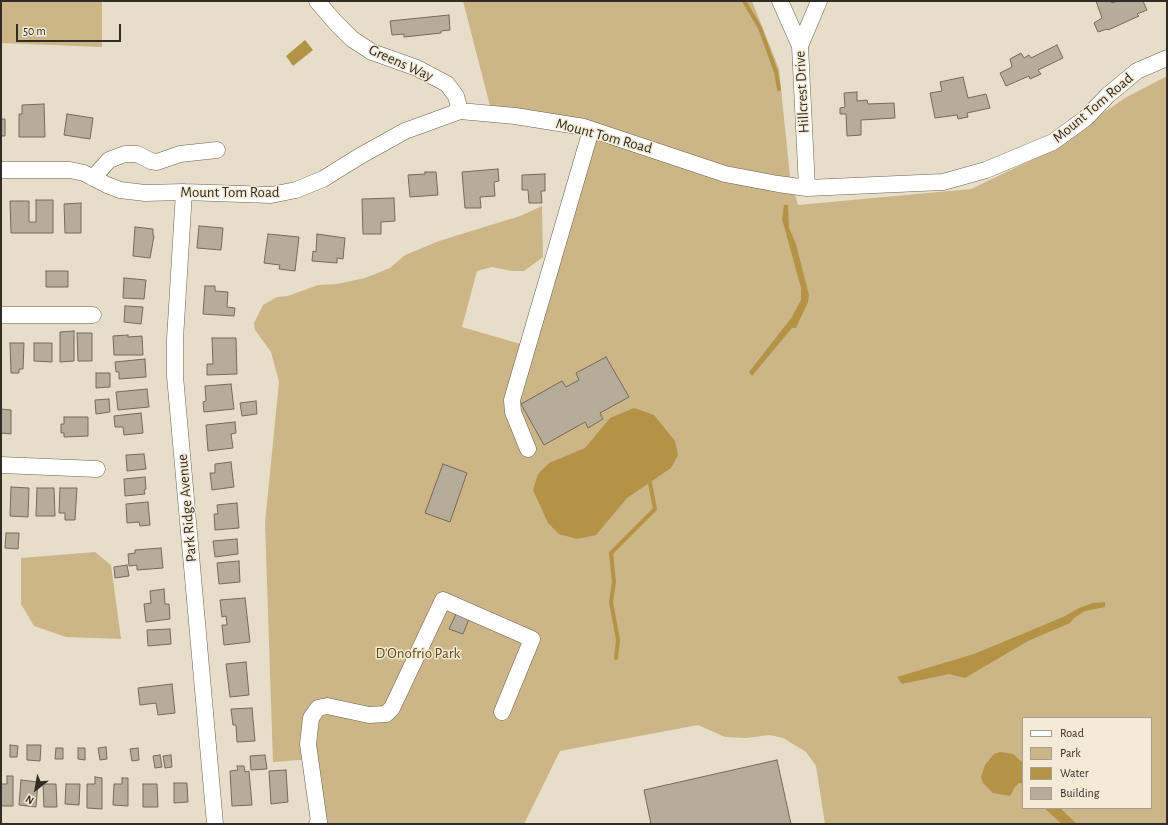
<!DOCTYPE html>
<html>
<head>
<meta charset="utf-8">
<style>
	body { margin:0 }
	#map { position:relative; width:1168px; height:825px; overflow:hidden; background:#e7deca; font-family:"Alegreya Sans",sans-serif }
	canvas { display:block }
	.frame { position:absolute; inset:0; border:2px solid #312d26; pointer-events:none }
	.legend { position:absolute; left:1022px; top:717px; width:130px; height:92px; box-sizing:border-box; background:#f4ebd7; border:1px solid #a69f90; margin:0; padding:5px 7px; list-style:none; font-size:12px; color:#312d26 }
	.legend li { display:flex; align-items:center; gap:8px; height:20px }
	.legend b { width:20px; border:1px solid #a69f90 }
	.north { position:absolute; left:16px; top:769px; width:40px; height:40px; -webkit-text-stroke:3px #f4ebd7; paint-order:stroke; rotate:211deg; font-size:11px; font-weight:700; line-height:16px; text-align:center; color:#312d26 }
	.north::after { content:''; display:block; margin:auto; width:14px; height:18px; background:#312d26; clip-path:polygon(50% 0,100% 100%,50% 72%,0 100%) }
	.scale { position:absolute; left:16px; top:24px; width:105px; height:18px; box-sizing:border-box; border:2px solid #312d26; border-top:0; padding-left:5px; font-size:12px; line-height:14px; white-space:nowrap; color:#312d26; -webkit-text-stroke:3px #f4ebd7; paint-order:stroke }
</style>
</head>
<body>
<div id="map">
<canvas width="1168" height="825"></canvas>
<div class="frame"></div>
<ul class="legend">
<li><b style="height:5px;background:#fff"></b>Road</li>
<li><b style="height:11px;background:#ccb688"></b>Park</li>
<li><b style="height:11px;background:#b49346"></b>Water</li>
<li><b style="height:11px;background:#b5ad99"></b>Building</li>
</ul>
<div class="north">N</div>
<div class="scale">50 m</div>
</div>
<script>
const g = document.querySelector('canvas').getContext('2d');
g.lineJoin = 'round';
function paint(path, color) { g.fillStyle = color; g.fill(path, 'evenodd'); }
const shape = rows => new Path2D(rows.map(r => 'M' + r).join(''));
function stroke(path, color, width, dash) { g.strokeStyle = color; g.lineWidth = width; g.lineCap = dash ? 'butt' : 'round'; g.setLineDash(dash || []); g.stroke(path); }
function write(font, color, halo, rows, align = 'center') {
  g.font = font + ' "Alegreya Sans",sans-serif'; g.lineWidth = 3; g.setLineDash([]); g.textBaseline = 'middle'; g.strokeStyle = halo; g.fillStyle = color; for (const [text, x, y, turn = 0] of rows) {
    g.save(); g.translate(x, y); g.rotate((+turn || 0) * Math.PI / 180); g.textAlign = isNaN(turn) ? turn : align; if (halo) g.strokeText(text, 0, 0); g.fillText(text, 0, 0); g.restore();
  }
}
paint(shape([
	[1,1,102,1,102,47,1,43],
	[463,1,752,1,779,69,790,177,798,205,971,189,1040,156,1125,98,1167,76,1167,824,825,824,816,766,806,752,783,738,770,735,746,738,725,737,698,725,560,751,524,824,322,824,314,759,273,762,265,523,279,382,271,352,255,330,254,323,263,305,277,297,288,296,318,285,337,284,365,278,390,268,405,255,439,241,520,216,542,206,543,257,524,271,512,271,492,267,477,271,462,327,524,345,591,123,490,106],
	[1023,718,1151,718,1151,808,1023,808],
	[95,552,111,565,121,639,66,637,34,626,21,604,21,558]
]), '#ccb688');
paint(shape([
	[305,40,313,50,293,66,286,56],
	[784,205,788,205,789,228,796,244,809,295,808,302,796,328,792,328,752,376,749,372,792,317,801,300,801,288,782,219],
	[634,408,654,415,675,441,678,455,671,468,627,498,596,535,577,539,559,534,548,523,533,490,538,474,549,463,585,448,610,418],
	[1105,602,1105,607,1085,611,1074,618,1070,623,1028,641,965,678,949,674,902,684,897,677,974,654,1063,617,1079,608,1093,603],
	[1000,752,1013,754,1023,763,1023,784,1019,783,1015,787,1010,796,993,793,983,783,981,777,985,765,994,754],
	[1044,808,1060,808,1077,824,1062,824]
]), '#b49346');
stroke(shape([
	[744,1,760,28,776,72,779,89],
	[616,658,618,640,611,602,614,582,611,553,655,509,649,478]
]), '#b49346', 4);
const building = shape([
	[1096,1,1111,1,1112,3,1118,1,1143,1,1147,10,1137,14,1139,16,1108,30,1107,29,1098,32,1094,23,1102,18,1096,1],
	[449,15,450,30,441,31,441,33,404,37,404,34,392,35,390,21,449,15],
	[1057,45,1063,58,1038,70,1041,74,1030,79,1029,76,1006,86,1000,73,1012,67,1010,59,1021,53,1024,58,1029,55,1031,58,1057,45],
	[963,77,968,98,986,94,990,108,967,113,968,117,958,119,957,115,935,118,930,93,942,91,940,82,963,77],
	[857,92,857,101,867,100,868,104,894,103,895,118,861,120,861,135,847,136,846,114,840,114,840,108,845,107,844,93,857,92],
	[44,104,45,137,19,137,19,114,22,114,22,105,44,104],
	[67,114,93,118,90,139,64,135,67,114],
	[1,119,5,119,5,136,1,136,1,119],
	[498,169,499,181,494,182,495,196,480,197,481,208,465,208,462,172,498,169],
	[425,172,436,172,438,195,410,197,408,175,425,174,425,172],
	[545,174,545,191,541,191,542,203,529,203,528,190,522,190,522,175,545,174],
	[394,198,395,221,381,222,381,234,363,234,362,199,394,198],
	[36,200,53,200,53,233,11,233,10,201,29,201,29,222,36,222,36,200],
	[81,203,81,233,65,233,64,204,81,203],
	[199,226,223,228,221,250,197,248,199,226],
	[135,227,153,229,153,235,154,236,150,258,133,256,135,227],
	[268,234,299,237,295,271,279,269,280,265,264,263,268,234],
	[317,234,345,238,343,259,337,258,337,263,312,261,313,251,316,252,317,234],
	[46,271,68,271,68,287,46,287,46,271],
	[124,278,146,280,144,299,123,298,124,278],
	[205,286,215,286,215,291,228,292,227,307,235,308,234,316,203,314,205,286],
	[125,306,143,307,141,324,124,322,125,306],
	[74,331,74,361,60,362,60,332,74,331],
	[77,333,92,333,92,361,78,361,77,333],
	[128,335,128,337,142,336,143,355,114,355,113,336,128,335],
	[212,338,236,338,237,374,207,375,207,364,213,364,212,338],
	[10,343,24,343,23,369,19,369,19,373,11,373,10,343],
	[34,343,52,343,52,362,34,361,34,343],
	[606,357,629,397,600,413,603,419,588,428,585,422,544,445,521,404,562,381,566,387,579,380,576,373,606,357],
	[145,359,146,377,119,379,119,372,116,372,115,362,145,359],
	[96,373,110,373,110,387,96,388,96,373],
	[231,384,234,409,204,412,203,402,206,401,205,386,231,384],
	[147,389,149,407,118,410,116,392,147,389],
	[109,399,110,412,96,414,95,400,109,399],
	[256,401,257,414,242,416,240,403,256,401],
	[1,409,11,410,11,434,1,433,1,409],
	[141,413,143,433,124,435,123,427,115,427,114,416,141,413],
	[64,417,88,417,88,436,64,437,64,433,61,433,61,424,64,424,64,417],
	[235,422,236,433,231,434,233,448,208,451,206,425,235,422],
	[144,454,146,469,127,471,126,455,144,454],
	[231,462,234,487,212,490,210,473,215,473,215,464,231,462],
	[443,464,467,473,450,522,425,513,443,464],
	[145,477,146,489,144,490,145,494,125,496,124,479,145,477],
	[11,487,29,488,28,517,10,516,11,487],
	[37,488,54,488,55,516,36,516,37,488],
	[60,488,77,488,75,520,65,520,65,513,59,513,60,488],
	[148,502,150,525,140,526,139,522,127,523,126,504,148,502],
	[237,503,239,528,215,530,214,514,218,514,217,505,237,503],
	[6,533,19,533,18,549,5,548,6,533],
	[237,539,238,554,215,557,213,541,237,539],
	[161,548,163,568,137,570,137,565,129,566,128,554,135,553,135,550,161,548],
	[239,561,240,582,219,584,217,563,239,561],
	[127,565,129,576,115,578,114,567,127,565],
	[164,589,165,604,169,604,170,619,146,622,144,604,151,603,150,591,164,589],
	[245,598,250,642,224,645,222,625,227,625,226,616,222,617,220,600,245,598],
	[456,614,469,619,463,634,449,629,456,614],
	[170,629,171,644,148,646,147,630,170,629],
	[246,662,249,695,230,697,226,664,246,662],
	[172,684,175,713,158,715,156,703,140,705,138,688,172,684],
	[252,708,255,741,237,742,236,725,233,725,231,709,252,708],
	[10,745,18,746,17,757,10,757,10,745],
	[27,745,41,745,40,761,27,760,27,745],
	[106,747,107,759,100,760,98,748,106,747],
	[56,748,63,748,63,759,55,759,56,748],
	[78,748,85,748,85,760,78,759,78,748],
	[138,748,139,760,132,761,130,749,138,748],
	[160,755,162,767,155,768,153,756,160,755],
	[171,755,172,767,165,768,163,756,171,755],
	[265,755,267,769,251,770,250,756,265,755],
	[777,760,791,824,651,824,644,790,777,760],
	[237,766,244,766,245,772,249,771,252,805,232,806,230,771,238,770,237,766],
	[286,770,288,802,271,804,269,771,286,770],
	[7,776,13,776,13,806,1,806,1,784,7,784,7,776],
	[95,777,102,778,102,809,87,808,87,784,95,784,95,777],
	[122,778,128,778,128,806,113,805,114,784,122,784,122,778],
	[21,780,38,782,36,807,19,805,21,780],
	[174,783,187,783,188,802,174,803,174,783],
	[43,784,56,784,57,807,44,807,43,784],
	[66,784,80,784,79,805,65,804,66,784],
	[143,784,157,784,158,807,143,807,143,784]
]);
paint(building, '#b5ad99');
stroke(building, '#736a59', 1);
const minor = shape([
	[317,1,336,23,352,39,372,52,417,68,447,84,456,96,460,111],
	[780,1,800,46,807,188],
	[800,46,819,1],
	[1,170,70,170,84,173,107,185,120,190,145,193,184,192,271,195,296,190,323,179,360,156,405,131,460,111,515,116,584,127,725,174,778,184,807,188,943,182,986,170,1053,142,1086,118,1108,95,1137,71,1167,58],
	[93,178,109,160,125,154,137,154,151,161,157,162,180,154,217,150],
	[184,192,175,339,175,376,215,824],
	[1,315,93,315],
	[528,449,513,412,512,400,591,130],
	[1,465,97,469],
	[317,824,319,822,308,744,311,718,318,708,327,706,369,715,386,714,392,708,443,600,532,639,502,712]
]);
stroke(minor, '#6a6250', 17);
stroke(minor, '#fff', 16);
write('15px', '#312d26', '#f4ebd7', [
	["Greens Way",401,63,24],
	["Hillcrest Drive",802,92,-93],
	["Mount Tom Road",1093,108,-40],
	["Mount Tom Road",604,136,15],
	["Mount Tom Road",230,192],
	["Park Ridge Avenue",187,508,-95]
]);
write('15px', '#624c0f', '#f4ebd7', [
	["D'Onofrio Park",418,653]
]);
</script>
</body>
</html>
